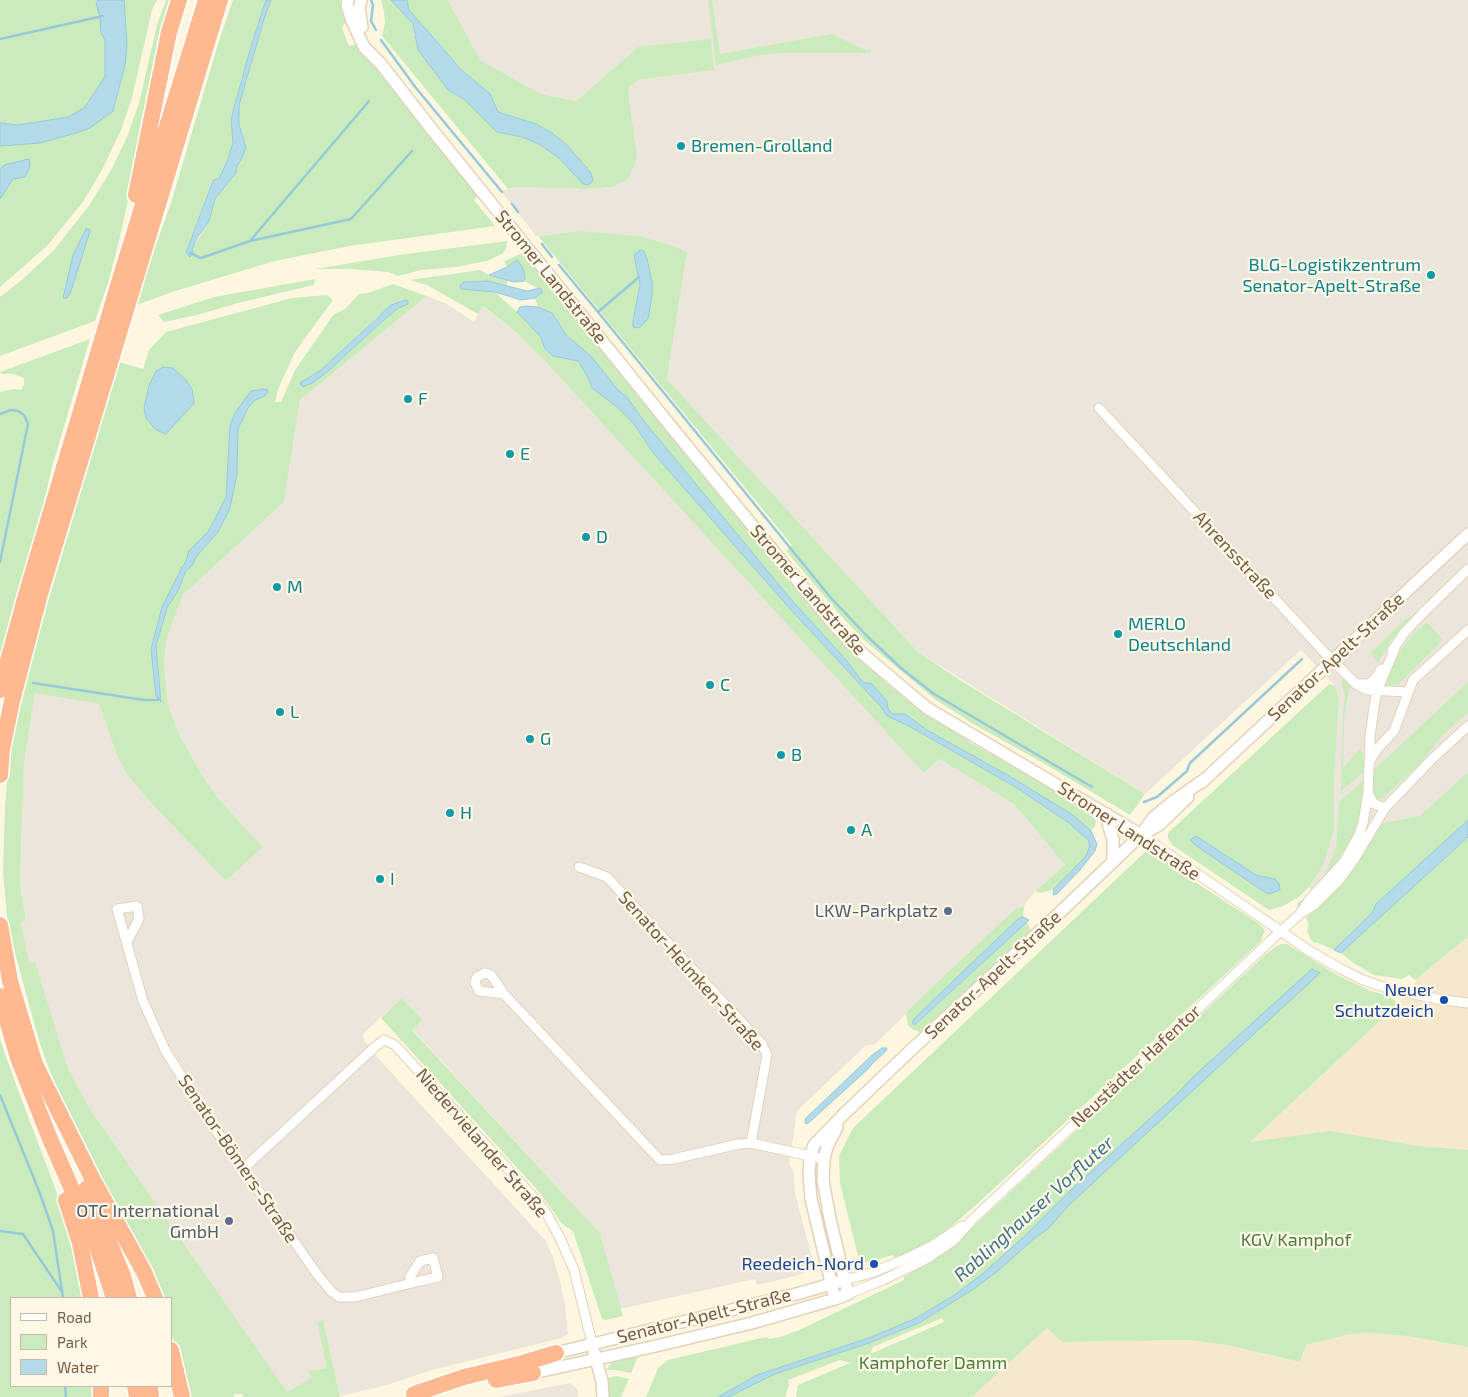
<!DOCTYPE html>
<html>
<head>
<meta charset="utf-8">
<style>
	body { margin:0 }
	#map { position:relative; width:1468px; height:1397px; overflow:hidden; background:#fef6df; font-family:"Exo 2",sans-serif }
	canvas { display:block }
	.legend { position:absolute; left:10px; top:1297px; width:162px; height:90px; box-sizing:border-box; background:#fff8e7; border:1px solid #c8baa6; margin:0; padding:6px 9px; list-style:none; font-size:15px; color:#765c45 }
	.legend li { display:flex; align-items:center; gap:10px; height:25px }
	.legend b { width:25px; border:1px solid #c8baa6 }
</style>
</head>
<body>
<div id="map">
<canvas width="1468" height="1397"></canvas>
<ul class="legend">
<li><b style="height:6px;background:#fff"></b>Road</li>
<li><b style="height:14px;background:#caecbd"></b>Park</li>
<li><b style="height:14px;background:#b2dae9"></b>Water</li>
</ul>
</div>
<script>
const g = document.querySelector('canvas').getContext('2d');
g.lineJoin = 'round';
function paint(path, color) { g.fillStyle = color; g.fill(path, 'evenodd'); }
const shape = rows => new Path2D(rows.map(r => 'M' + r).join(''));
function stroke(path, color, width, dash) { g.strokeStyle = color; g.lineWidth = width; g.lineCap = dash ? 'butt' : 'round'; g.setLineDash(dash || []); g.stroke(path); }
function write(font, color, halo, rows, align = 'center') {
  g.font = font + ' "Exo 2",sans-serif'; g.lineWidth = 4.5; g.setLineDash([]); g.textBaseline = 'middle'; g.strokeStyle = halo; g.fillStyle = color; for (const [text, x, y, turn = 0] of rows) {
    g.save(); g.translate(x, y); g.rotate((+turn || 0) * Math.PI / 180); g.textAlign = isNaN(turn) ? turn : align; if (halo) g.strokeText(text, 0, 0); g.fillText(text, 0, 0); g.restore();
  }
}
paint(shape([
	[1468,937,1468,1150,1418,1146,1250,1142,1398,1004,1420,976],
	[1047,1328,1062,1342,1189,1340,1227,1345,1300,1362,1306,1345,1351,1334,1368,1333,1407,1336,1468,1347,1468,1397,972,1397]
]), '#f6e8cd');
paint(shape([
	[448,0,1468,0,1468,779,1319,912,1309,887,1324,864,1334,830,1334,780,1339,699,1335,686,1301,650,1145,794,918,652,667,379,687,252,579,231,536,236,501,191,515,187,587,189,613,187,627,179,637,158,628,88,638,80,714,70,638,47,576,101,541,94,480,60],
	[427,296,447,304,474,322,482,306,516,332,543,359,924,772,939,759,1014,804,1065,865,1035,891,1024,906,1015,909,913,1005,906,1014,874,1045,866,1045,797,1111,789,1164,794,1173,795,1194,812,1257,812,1266,808,1271,796,1276,757,1285,755,1279,620,1309,600,1233,412,1029,423,1021,401,998,363,1034,364,1040,377,1057,545,1240,553,1257,560,1281,565,1305,568,1334,561,1338,432,1370,387,1385,340,1396,323,1319,317,1325,327,1368,308,1371,311,1378,287,1393,90,1109,68,1069,34,962,29,963,21,922,26,921,20,883,24,763,35,692,99,704,116,753,127,775,152,804,226,881,263,847,217,797,199,770,179,734,168,705,164,662,167,638,183,595,284,502,300,400],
	[570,1383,578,1390,578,1397,499,1397]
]), '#ece5db');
paint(shape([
	[0,0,121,0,113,111,125,65,124,0,157,0,152,10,132,98,121,130,102,170,83,202,47,246,0,287],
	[166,0,173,0,118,245,109,280,95,321,0,356,0,297,23,279,54,250,88,207,111,170,127,137,139,103,157,25],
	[233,0,266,0,252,43,235,104,231,120,233,143,228,159,219,179,212,180,186,253,192,249,209,221,215,200,236,173,237,166,242,158,246,147,239,125,239,105,264,19,271,0,340,0,346,21,342,28,349,46,357,44,479,195,474,200,495,226,350,246,304,255,271,262,235,273,172,292,137,305,144,279,171,203,218,44],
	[381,0,391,0,413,24,414,35,448,90,465,100,497,132,522,137,539,144,559,158,583,183,591,173,567,145,552,133,536,124,498,112,490,94,463,70,409,10,407,0,448,0,480,60,541,94,576,101,638,47,711,39,714,70,638,80,628,88,637,158,628,179,613,187,587,189,515,187,508,189,382,36,385,23,384,12],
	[708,0,712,0,720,54,832,34,865,50,871,49,871,53,780,53,760,55,716,65],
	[579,231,638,236,670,245,687,252,667,379,918,652,960,680,1145,794,1130,815,1045,764,975,725,936,700,864,640,840,615,786,551,792,545,538,236],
	[634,255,652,296,648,319,633,321,640,285],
	[507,241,506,249,502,254,487,261,456,267,421,270,398,276,388,272,351,269,315,269,399,255],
	[525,252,729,508,831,630,861,660,893,689,924,711,971,743,1039,781,1085,810,1096,820,1095,826,1091,831,1073,815,1011,777,927,730,905,714,894,714,888,709,886,701,871,683,865,683,861,680,848,662,789,597,644,421,627,397,618,390,591,356,567,336,552,313,538,307,535,298,543,291,524,281,525,277,523,268,517,261,507,267,504,261],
	[480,270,489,275,508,280,506,286,487,281,464,282,463,284,460,285,465,289,495,292,517,312,541,337,545,349,553,356,578,360,588,377,592,388,617,407,634,424,654,454,792,611,881,707,887,716,909,726,1017,788,1069,823,1089,840,1090,846,1086,856,1054,889,1041,893,1035,891,1065,865,1014,804,939,759,924,773,543,359,516,332,483,306,478,314,427,285,410,280],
	[315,279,314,285,238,303,197,315,164,322,158,315,214,297],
	[393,284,427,296,300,400,284,502,183,595,167,638,164,662,168,705,179,734,199,770,217,797,263,847,226,881,152,804,127,775,116,753,99,704,35,693,24,763,20,883,26,921,21,922,29,963,35,962,68,1069,90,1109,287,1392,311,1378,308,1371,327,1368,317,1324,323,1319,340,1397,243,1397,242,1394,235,1394,234,1397,187,1397,171,1331,171,1298,160,1298,90,1163,56,1087,40,1044,28,1001,8,927,3,872,5,806,10,748,26,676,119,362,143,369,149,350,166,332,292,298,327,295,333,300,295,352,279,387,275,402,281,402,295,370,334,314,345,309,359,294,368,293],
	[407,304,397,309,314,382,300,383,321,370,379,315],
	[264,389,266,391,265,396,255,400,248,408,238,429,237,474,218,532,196,557,192,566,186,570,179,589,167,608,156,646,161,701,151,649,162,607,182,567,185,563,189,551,208,532,226,497,230,425],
	[90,339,52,467,37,532,0,660,0,392,13,389,21,390,24,385,24,378,13,374,2,374,0,372],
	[1411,616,1412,618,1392,639,1378,663,1370,654,1406,618,1407,619],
	[1427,622,1443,640,1399,684,1382,687,1389,670,1399,653,1414,633],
	[1343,679,1350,686,1344,717,1343,768,1360,748,1366,761,1365,771,1341,791,1343,712,1345,695,1341,683],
	[1468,682,1468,712,1442,736,1420,763,1384,797,1381,799,1375,798,1373,793,1374,770],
	[1329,684,1335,686,1339,699,1334,780,1334,830,1324,864,1309,887,1299,897,1283,906,1269,910,1172,845,1168,838,1168,833],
	[1196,836,1256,875,1263,891,1257,886],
	[1468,772,1468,820,1376,904,1372,913,1334,950,1316,942,1314,943,1310,938,1307,931,1309,924,1306,918,1326,899,1380,824,1420,816],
	[1365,779,1362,819,1352,844,1328,877,1298,909,1297,903,1310,895,1323,878,1336,848,1339,802],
	[1468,837,1468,937,1420,976,1416,980,1409,975,1402,979,1374,975,1352,962,1341,953],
	[1145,852,1163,859,1204,888,1258,923,1265,930,1261,941,976,1205,946,1231,922,1246,894,1258,893,1255,860,1264,840,1183,839,1156,853,1128],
	[1024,906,1023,917,1018,920,952,982,913,1020,913,1024,917,1024,1027,922,1031,930,921,1033,912,1029,908,1025,906,1014,913,1005,1015,909],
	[1281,944,1287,944,1292,947,1337,975,1371,991,1390,996,1398,1004,1250,1142,1330,1131,1418,1146,1468,1150,1468,1347,1407,1336,1368,1333,1351,1334,1306,1345,1300,1362,1227,1345,1189,1340,1062,1342,1047,1328,972,1397,796,1397,798,1385,850,1363,840,1360,788,1380,789,1385,785,1397,728,1397,775,1374,869,1343,919,1323,938,1312,935,1307,914,1319,869,1338,757,1375,718,1397,646,1397,658,1368,668,1360,766,1337,770,1339,783,1336,799,1330,904,1280,904,1277,957,1242,1266,954,1275,947],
	[942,1318,944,1322,870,1354,873,1347],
	[401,998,423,1020,412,1030,600,1233,623,1316,606,1320,602,1319,573,1231,562,1224,540,1193,381,1018],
	[0,1040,18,1090,57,1193,72,1240,85,1298,11,1298,11,1386,94,1386,94,1397,0,1397],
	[638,1356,631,1373,616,1370,606,1370,611,1363,616,1360],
	[617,1376,629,1379,621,1397,609,1397,607,1378]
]), '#caecbd');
const water = shape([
	[98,0,124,0,127,44,125,65,113,111,90,128,76,133,40,143,0,146,0,123,19,125,68,117,84,108,95,92,105,76,105,40,101,33,100,17,96,3,98,0],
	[266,0,271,0,264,19,239,105,239,125,246,147,242,158,237,166,236,173,215,199,209,221,197,238,192,249,193,253,190,257,186,253,213,180,219,179,228,159,233,143,231,120,235,104,252,43,266,0],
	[391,0,407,0,409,10,462,70,490,94,498,112,536,124,552,133,567,145,591,173,593,180,591,183,588,185,583,184,559,158,539,144,522,137,497,132,465,100,448,90,418,50,413,24,391,0],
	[29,159,30,167,25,177,13,179,0,199,0,170,4,165,29,159],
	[86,229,89,229,90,231,71,291,67,298,63,298,73,255,86,229],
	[640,250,644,251,647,259,652,282,652,296,648,319,639,328,633,327,633,321,640,285,634,255,640,250],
	[517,260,523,268,525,278,524,281,514,282,489,275,507,267,517,260],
	[488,281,527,291,540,288,543,292,535,298,521,300,495,292,461,289,460,285,463,284,463,282,488,281],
	[406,300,408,301,408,304,397,309,384,320,328,371,314,382,303,387,300,383,321,370,391,305,406,300],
	[526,306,538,307,552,313,567,336,591,356,618,390,627,397,644,421,789,597,848,662,861,680,865,683,871,683,887,701,888,709,893,714,905,714,927,730,1011,777,1073,815,1091,831,1097,844,1095,851,1080,870,1057,894,1053,895,1054,889,1086,856,1090,846,1088,840,1069,823,1017,788,909,726,887,716,881,707,792,611,654,454,634,424,617,407,592,388,588,377,578,361,553,356,545,349,541,337,517,312,520,307,526,306],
	[163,367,173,368,185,379,192,389,194,403,166,434,156,430,146,418,144,408,149,386,156,371,163,367],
	[264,389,268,390,268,392,265,396,255,400,248,408,238,429,237,474,230,508,218,532,196,557,192,566,186,570,179,589,167,608,156,646,161,702,156,696,151,649,162,607,182,567,185,563,189,551,208,532,226,497,230,425,235,413,251,391,264,389],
	[1468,820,1468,837,1341,953,1334,950,1372,913,1376,904,1468,820],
	[1196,836,1256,875,1275,879,1279,884,1280,890,1269,894,1263,891,1195,845,1190,840,1196,836],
	[1023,917,1029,920,1027,922,916,1024,913,1024,913,1020,952,982,1018,919,1023,917],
	[1312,969,1320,973,1068,1206,1048,1229,1035,1238,999,1270,974,1289,919,1323,869,1343,775,1374,728,1397,718,1397,757,1375,869,1338,914,1319,953,1296,980,1276,1027,1234,1069,1192,1177,1094,1194,1076,1312,969],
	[882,1048,887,1048,886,1051,872,1064,868,1069,813,1119,807,1124,805,1123,805,1119,872,1055,882,1048]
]);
paint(water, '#b2dae9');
stroke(water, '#97c9db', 1);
stroke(shape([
	[371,0,373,5,371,21,376,30],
	[0,39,103,16],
	[381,40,416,88,502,192],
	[512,204,518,212],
	[250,241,351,219,412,151],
	[542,244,552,257],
	[190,253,201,258,250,241,369,101],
	[559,265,598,312],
	[639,277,598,312,831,598,867,636,901,668,934,694,1092,787],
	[0,414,11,410,18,411,24,415,28,424,0,562],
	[33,683,144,700,158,700,158,698],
	[1144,802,1157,797,1187,771,1190,763,1302,659],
	[0,1095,39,1191,53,1231,63,1298],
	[0,1231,23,1234,62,1292],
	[65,1386,66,1397]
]), '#97c9db', 2.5);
const minor = shape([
	[1099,408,1324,652,1356,684,1367,690,1408,692],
	[1392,651,1404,633,1423,613,1468,569],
	[1357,684,1369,684,1375,679,1381,669],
	[1370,761,1378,748,1394,731,1413,680,1468,630],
	[1368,793,1374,804,1385,808],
	[1141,835,1308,950,1339,968,1363,980,1387,988,1437,999,1468,1003],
	[579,867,607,877,762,1044,767,1055,751,1143],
	[1301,912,1310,899,1344,862,1359,835,1363,823,1368,793,1370,737,1374,707,1377,691,1395,648],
	[127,942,139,919,137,906,117,909,143,1001,165,1050,208,1119,317,1274,331,1291,339,1297,355,1297,412,1283,438,1277,433,1258,420,1261,410,1277,412,1283],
	[504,994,479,991,475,983,477,977,485,973,491,975,504,994,660,1160,673,1159,739,1144,751,1143,824,1159],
	[243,1169,376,1046,384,1040,395,1045,538,1202,548,1216,560,1238,574,1270,592,1343],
	[844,1280,871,1273,903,1260,932,1246,962,1226],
	[848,1294,883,1280,926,1259,953,1241,973,1219,1281,931,1300,914,1314,905,1339,880,1355,858,1385,808,1433,758,1468,726]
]);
const tertiary = shape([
	[348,0,347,5,352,21,364,47,381,64,430,127,673,429,835,626,863,654,927,708,1141,835],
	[361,0,359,8,362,27],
	[1201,783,1468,534],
	[1107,814,1108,824,1113,839,1113,862],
	[1145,833,1159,825,1188,797],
	[835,1299,811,1199,809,1175,810,1156,814,1145,844,1114,911,1050,1053,919,1141,835,1153,818,1171,803,1205,779],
	[594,1352,602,1381,603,1397],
	[556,1353,800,1293,838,1282],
	[533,1373,656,1346,752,1323,835,1299,848,1294,830,1219,823,1180,824,1159,827,1147,837,1127]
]);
const motorway = shape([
	[136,195,169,32,179,0],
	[0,690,26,595,120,279,206,0],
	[0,775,2,749,12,701,40,594,220,0],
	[0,925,10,981,35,1064,94,1182,144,1272,155,1298],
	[0,996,18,1058,50,1139,97,1247,114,1298],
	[87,1188,123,1276,129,1298],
	[66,1200,80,1243,91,1298],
	[171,1350,182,1397],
	[496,1380,533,1373],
	[101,1386,101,1397],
	[135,1386,137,1397],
	[150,1386,151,1397],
	[414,1394,464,1377,523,1363,556,1353]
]);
stroke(minor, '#e3d2ba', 11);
stroke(tertiary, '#e3d2ba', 14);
stroke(motorway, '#fff', 19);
stroke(minor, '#fff', 9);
stroke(tertiary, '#fff', 11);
stroke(motorway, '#feb990', 16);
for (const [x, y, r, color] of [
	[681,146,5,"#0f9aa8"],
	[1431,275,5,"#0f9aa8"],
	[408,399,5,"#0f9aa8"],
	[510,454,5,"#0f9aa8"],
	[586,537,5,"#0f9aa8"],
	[277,587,5,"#0f9aa8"],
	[1118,634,5,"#0f9aa8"],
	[710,685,5,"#0f9aa8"],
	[280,712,5,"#0f9aa8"],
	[530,739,5,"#0f9aa8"],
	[781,755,5,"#0f9aa8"],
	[450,813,5,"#0f9aa8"],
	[851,830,5,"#0f9aa8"],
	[380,879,5,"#0f9aa8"],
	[948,911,5,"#5c6f8a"],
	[1444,1000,5,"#1a4fb4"],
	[229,1221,5,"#5c6f8a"],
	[874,1264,5,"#1a4fb4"]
]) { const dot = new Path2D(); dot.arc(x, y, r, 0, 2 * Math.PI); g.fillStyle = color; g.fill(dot); stroke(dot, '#fff8e7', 2); }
write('18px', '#0d838f', '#fff8e7', [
	["Bremen-Grolland",691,146],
	["BLG-Logistikzentrum",1421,265,"right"],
	["Senator-Apelt-Straße",1421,286,"right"],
	["F",418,399],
	["E",520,454],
	["D",596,537],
	["M",287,587],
	["MERLO",1128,624],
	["Deutschland",1128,645],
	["C",720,685],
	["L",290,712],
	["G",540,739],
	["B",791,755],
	["H",460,813],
	["A",861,830],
	["I",390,879]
], 'left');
write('18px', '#765c45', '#fff8e7', [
	["Stromer Landstraße",551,277,51],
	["Ahrensstraße",1235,555,47],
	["Stromer Landstraße",808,590,49],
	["Senator-Apelt-Straße",1336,657,-43],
	["Stromer Landstraße",1129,831,33],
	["Senator-Helmken-Straße",691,971,48],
	["Senator-Apelt-Straße",993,975,-43],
	["Neustädter Hafentor",1136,1066,-43],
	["Niedervielander Straße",482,1143,49],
	["Senator-Bömers-Straße",238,1159,56],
	["Senator-Apelt-Straße",704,1316,-14]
]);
write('18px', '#4e5e75', '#fff8e7', [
	["LKW-Parkplatz",938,911],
	["OTC International",219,1211],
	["GmbH",219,1232]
], 'right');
write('18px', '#164399', '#fff8e7', [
	["Neuer",1434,990],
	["Schutzdeich",1434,1011],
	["Reedeich-Nord",864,1264]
], 'right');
write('18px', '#487d3c', '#fff8e7', [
	["KGV Kamphof",1296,1240],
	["Kamphofer Damm",933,1363]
]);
write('italic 19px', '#3c758c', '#fff8e7', [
	["Rablinghauser Vorfluter",1034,1209,-42]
]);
</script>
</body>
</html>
